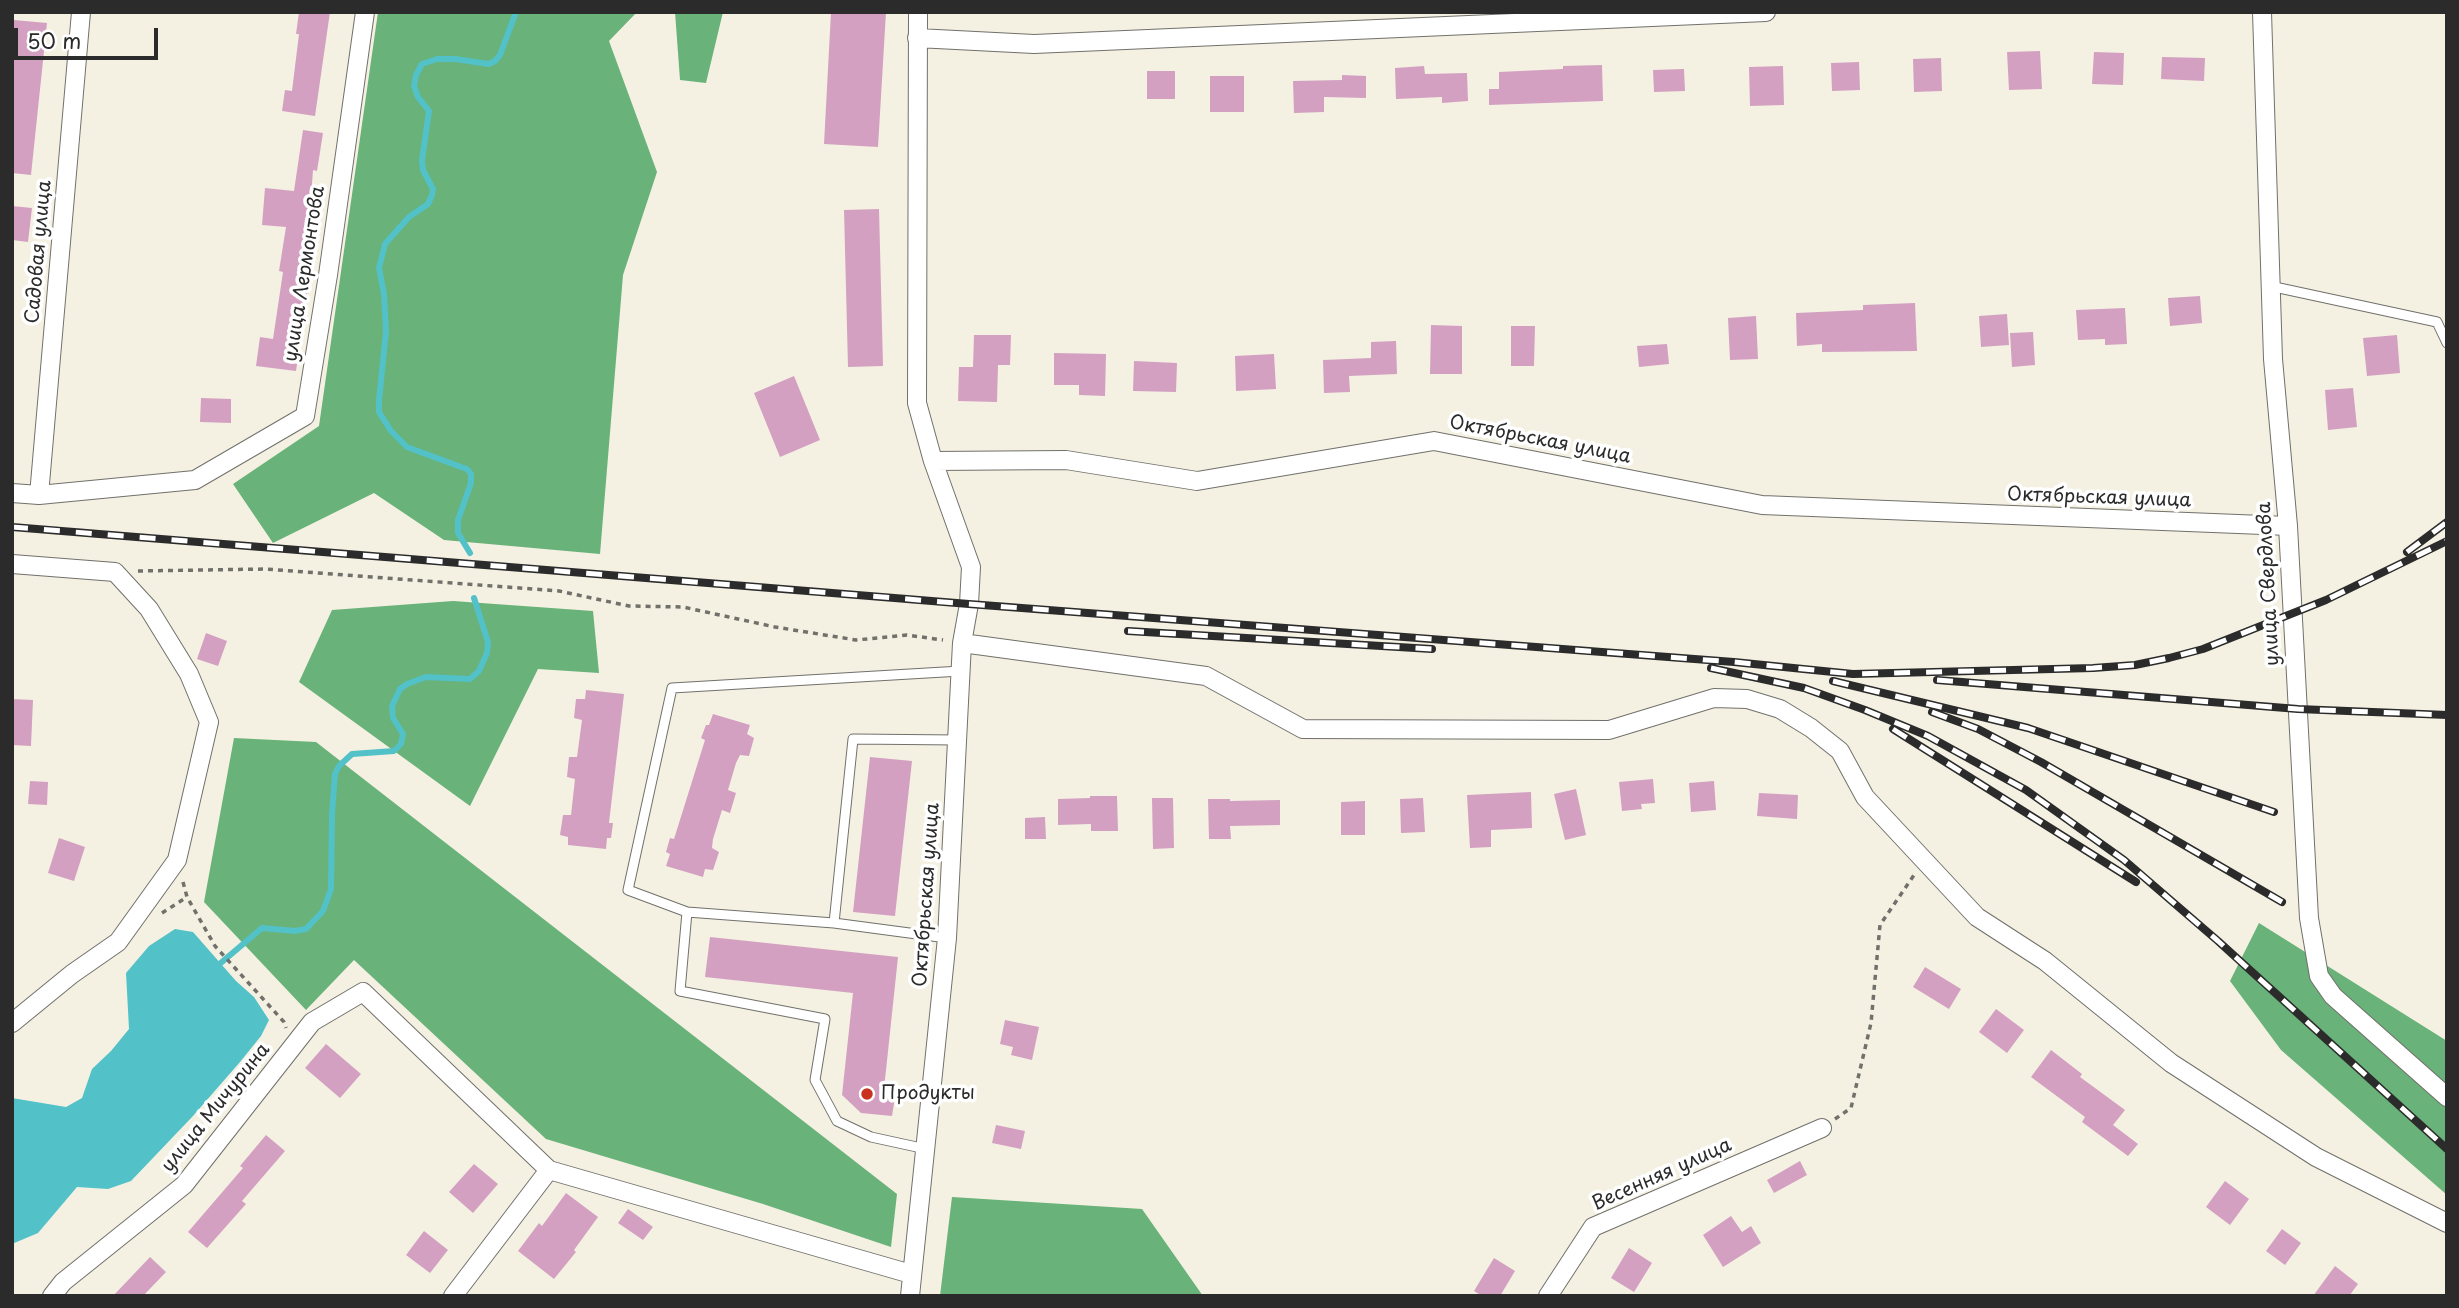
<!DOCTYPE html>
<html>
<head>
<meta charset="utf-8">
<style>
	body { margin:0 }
	#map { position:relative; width:2459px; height:1308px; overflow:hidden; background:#f4f1e2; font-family:"Playpen Sans",sans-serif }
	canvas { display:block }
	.frame { position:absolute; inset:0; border:14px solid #2b2b2b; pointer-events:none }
	.scale { position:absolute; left:14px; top:28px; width:144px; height:32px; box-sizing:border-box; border:4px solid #2b2b2b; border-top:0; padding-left:9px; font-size:21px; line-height:24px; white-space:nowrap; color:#2b2b2b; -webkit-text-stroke:5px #fff; paint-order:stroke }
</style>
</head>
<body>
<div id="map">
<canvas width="2459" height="1308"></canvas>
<div class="frame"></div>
<div class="scale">50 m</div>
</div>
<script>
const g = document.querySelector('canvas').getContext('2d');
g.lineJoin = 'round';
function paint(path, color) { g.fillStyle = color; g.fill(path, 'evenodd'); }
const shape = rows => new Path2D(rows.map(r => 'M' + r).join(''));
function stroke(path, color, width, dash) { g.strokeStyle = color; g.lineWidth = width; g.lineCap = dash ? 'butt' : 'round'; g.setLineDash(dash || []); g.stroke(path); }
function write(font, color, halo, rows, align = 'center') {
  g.font = font + ' "Playpen Sans",sans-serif'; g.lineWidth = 7; g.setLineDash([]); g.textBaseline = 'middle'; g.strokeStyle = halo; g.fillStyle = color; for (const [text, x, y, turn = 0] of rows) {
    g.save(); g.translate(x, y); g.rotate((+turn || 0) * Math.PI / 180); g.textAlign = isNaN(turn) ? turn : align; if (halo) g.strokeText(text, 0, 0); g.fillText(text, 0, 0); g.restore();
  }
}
paint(shape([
	[378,12,637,12,609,41,657,172,623,275,600,554,444,540,374,493,273,543,233,484,319,426],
	[675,12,723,12,706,83,680,80],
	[453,601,593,611,599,673,538,669,470,806,299,682,332,610],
	[234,738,316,742,897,1194,891,1247,763,1204,546,1139,354,960,306,1010,204,902],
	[2259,923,2447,1041,2447,1195,2281,1050,2230,981],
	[952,1197,1142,1209,1203,1296,940,1296]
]), '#69b279');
paint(shape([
	[175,929,193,932,236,981,254,997,269,1020,261,1036,240,1062,193,1116,131,1181,108,1189,77,1187,38,1233,12,1244,12,1098,66,1107,82,1098,92,1069,111,1051,129,1029,126,973,149,946]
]), '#53c1c8');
stroke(shape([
	[470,553,458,533,458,520,471,483,471,474,467,469,461,467,407,447,391,431,379,412,379,401,386,331,384,294,379,268,385,244,409,217,428,204,432,195,433,189,423,170,422,160,429,111,418,97,414,86,416,75,422,64,437,59,455,59,489,64,495,61,500,55,516,12],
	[216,967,262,928,295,931,306,929,323,911,331,889,332,814,335,774,339,766,352,754,394,751,401,744,403,734,393,718,392,706,400,689,407,684,426,677,470,679,479,671,487,653,488,642,474,598]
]), '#53c1c8', 6);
paint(shape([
	[299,12,330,12,315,116,282,111,285,90,292,91,299,34,296,34],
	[831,12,886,12,878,147,824,144],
	[14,20,47,23,31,175,12,173],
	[2040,51,2042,89,2009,90,2007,52],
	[2094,52,2124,53,2123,85,2092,84],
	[2162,57,2205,58,2204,81,2161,79],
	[1941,58,1942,91,1914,92,1913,59],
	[1859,62,1860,90,1832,91,1831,63],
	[1602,65,1603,101,1489,105,1489,89,1499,89,1499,72,1563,69,1563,66],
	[1424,66,1425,74,1467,73,1468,101,1442,103,1442,97,1396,99,1395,68],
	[1783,66,1784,105,1750,106,1749,67],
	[1684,69,1685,91,1654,92,1653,70],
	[1147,71,1175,71,1175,99,1147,99],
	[1342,75,1366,76,1366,98,1324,97,1324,112,1294,113,1293,81,1342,80],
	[1210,76,1244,76,1244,112,1210,112],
	[303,130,323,133,317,171,313,170,307,253,313,254,296,371,256,366,260,337,273,339,283,272,279,271,286,227,262,225,265,188,294,191],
	[12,206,32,208,28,242,12,240],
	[879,209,883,366,848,367,844,210],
	[2200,296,2202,323,2170,326,2168,298],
	[1915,303,1917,351,1822,352,1822,344,1797,346,1796,313,1863,310,1863,305],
	[2125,308,2127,344,2105,345,2105,339,2078,340,2076,310],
	[2007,314,2009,345,1981,347,1979,316],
	[1756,316,1758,359,1730,360,1728,318],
	[1431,325,1462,326,1462,374,1430,374],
	[1511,326,1535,326,1534,366,1511,366],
	[2033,332,2035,365,2012,367,2010,333],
	[974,335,1011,335,1010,365,998,365,997,402,958,401,959,367,973,367],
	[2397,335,2400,373,2367,376,2363,338],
	[1396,341,1397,374,1349,376,1350,392,1324,393,1323,360,1371,358,1371,342],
	[1667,344,1669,364,1639,367,1637,346],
	[1054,353,1106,354,1105,396,1079,395,1079,385,1054,385],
	[1274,354,1276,389,1236,391,1235,356],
	[1134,361,1177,363,1176,392,1133,391],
	[794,376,820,440,780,457,754,393],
	[2353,388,2357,427,2328,430,2325,390],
	[201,398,231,399,231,423,200,422],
	[206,633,227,641,218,666,197,659],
	[586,690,624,694,609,823,613,823,611,838,607,838,606,849,568,845,568,837,560,835,563,815,571,815,575,779,567,777,569,757,577,757,582,720,574,718,576,699,585,699],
	[12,699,33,700,31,746,12,745],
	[713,714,750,725,747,734,754,738,749,756,740,755,736,763,728,790,736,793,730,813,722,810,713,839,712,848,719,852,713,870,705,869,703,877,666,866,670,854,666,852,670,838,674,839,705,740,701,738,706,725,709,725],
	[870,757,912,761,895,916,853,912],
	[1653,779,1655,803,1641,804,1642,809,1622,811,1619,782],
	[30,781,48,782,47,805,28,804],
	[1714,781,1716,810,1691,812,1689,783],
	[1576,789,1586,835,1565,840,1554,794],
	[1531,792,1532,828,1491,830,1491,847,1470,848,1467,795],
	[1759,793,1798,795,1797,819,1757,816],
	[1090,796,1117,796,1118,831,1091,831,1091,824,1058,825,1058,799,1090,798],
	[1152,798,1173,798,1174,848,1153,849],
	[1423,798,1425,832,1401,833,1400,799],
	[1208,799,1230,799,1230,801,1280,800,1280,825,1230,826,1231,839,1209,839],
	[1365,801,1365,835,1341,835,1341,802],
	[1045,817,1046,839,1025,839,1025,818],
	[59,838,85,847,74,881,48,873],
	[710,937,898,957,884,1089,896,1091,892,1116,861,1113,842,1095,853,993,705,977],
	[1925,967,1961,989,1949,1009,1913,987],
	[1996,1009,2024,1030,2007,1053,1979,1032],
	[1005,1020,1039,1027,1032,1060,1011,1055,1013,1047,1000,1044],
	[326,1044,361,1074,340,1098,305,1068],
	[2051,1050,2082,1074,2080,1077,2125,1110,2113,1125,2138,1144,2128,1156,2082,1122,2085,1117,2031,1077],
	[996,1125,1025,1131,1021,1149,992,1143],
	[266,1135,285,1151,242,1201,246,1204,207,1248,188,1232,243,1168,240,1166],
	[1800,1161,1807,1175,1774,1193,1767,1180],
	[474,1164,498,1184,473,1213,449,1192],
	[2225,1181,2249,1199,2230,1225,2206,1207],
	[566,1193,598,1217,574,1250,576,1252,554,1279,518,1251,539,1223,542,1226],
	[628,1209,653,1227,643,1240,618,1223],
	[1731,1216,1742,1232,1751,1226,1761,1243,1723,1267,1703,1235],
	[2282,1229,2301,1243,2285,1265,2266,1251],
	[424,1231,448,1250,430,1273,406,1255],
	[1629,1248,1652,1263,1634,1292,1611,1278],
	[150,1257,166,1272,143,1296,113,1296],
	[1494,1258,1515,1271,1500,1296,1482,1296,1474,1291],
	[2335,1266,2358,1284,2349,1296,2313,1296]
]), '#d3a0c1');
const service = shape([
	[2270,286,2437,322,2447,343],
	[687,912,628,890,672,688,961,671],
	[834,923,853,739,958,740],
	[926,1149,871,1137,837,1121,815,1080,825,1019,680,991,687,912,834,923,947,938]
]);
const minor = shape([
	[2262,12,2273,359,2288,526,2309,918,2319,976,2333,996,2447,1097],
	[917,38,1034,44,1766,12],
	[933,461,1066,460,1197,481,1434,441,1762,505,2288,526],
	[12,493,39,495,195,480,305,416,328,275,365,12],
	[39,495,81,12],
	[12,564,115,572,149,609,189,674,209,722,177,860,118,942,72,974,12,1023],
	[962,643,1206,676,1303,729,1609,730,1714,698,1747,699,1780,709,1811,728,1840,751,1865,797,1977,917,2045,961,2171,1063,2316,1157,2447,1223],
	[52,1296,63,1282,184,1185,312,1022,363,992,549,1170,911,1274],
	[453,1296,549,1170],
	[910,1296,947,938,962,643,969,604,971,567,933,461,917,403,918,12],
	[1548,1296,1593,1227,1822,1128]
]);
stroke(service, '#71706b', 11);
stroke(minor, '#71706b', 20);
stroke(shape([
	[138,571,266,569,559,591,629,606,683,607,775,627,856,640,907,635,943,640],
	[183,882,187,897,215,946,284,1022,286,1028],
	[162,913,187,897],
	[1835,1119,1851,1108,1871,1023,1880,925,1914,875]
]), '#71706b', 3.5, [5, 5]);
stroke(service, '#fff', 9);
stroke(minor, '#fff', 18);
const rail = shape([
	[12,527,969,604,1734,662,1853,674,2093,668,2135,665,2169,658,2203,649,2326,600,2447,541],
	[2407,552,2447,522],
	[1128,631,1432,649],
	[1711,668,1804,688,1865,710,1928,736,2026,790,2124,860,2218,941,2447,1149],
	[1937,680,2298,709,2447,715],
	[1833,681,2028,728,2274,812],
	[1932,712,1978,729,2041,762,2282,902],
	[1893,729,2136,882]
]);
stroke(rail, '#2b2b2b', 8);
stroke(rail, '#fff', 5, [16]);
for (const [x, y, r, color] of [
	[867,1094,7,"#c8321e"]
]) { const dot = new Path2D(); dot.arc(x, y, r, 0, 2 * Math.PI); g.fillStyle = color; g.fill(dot); stroke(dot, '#fff', 2.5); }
write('19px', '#2b2b2b', '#fff', [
	["Садовая улица",39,252,-85],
	["улица Лермонтова",305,274,-81],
	["Октябрьская улица",1540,440,11],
	["Октябрьская улица",2099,498,2],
	["улица Свердлова",2269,584,-93],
	["Октябрьская улица",927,895,-86],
	["улица Мичурина",216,1108,-51],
	["Весенняя улица",1662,1175,-24]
]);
write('19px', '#2b2b2b', '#fff', [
	["Продукты",881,1094]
], 'left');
</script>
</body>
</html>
